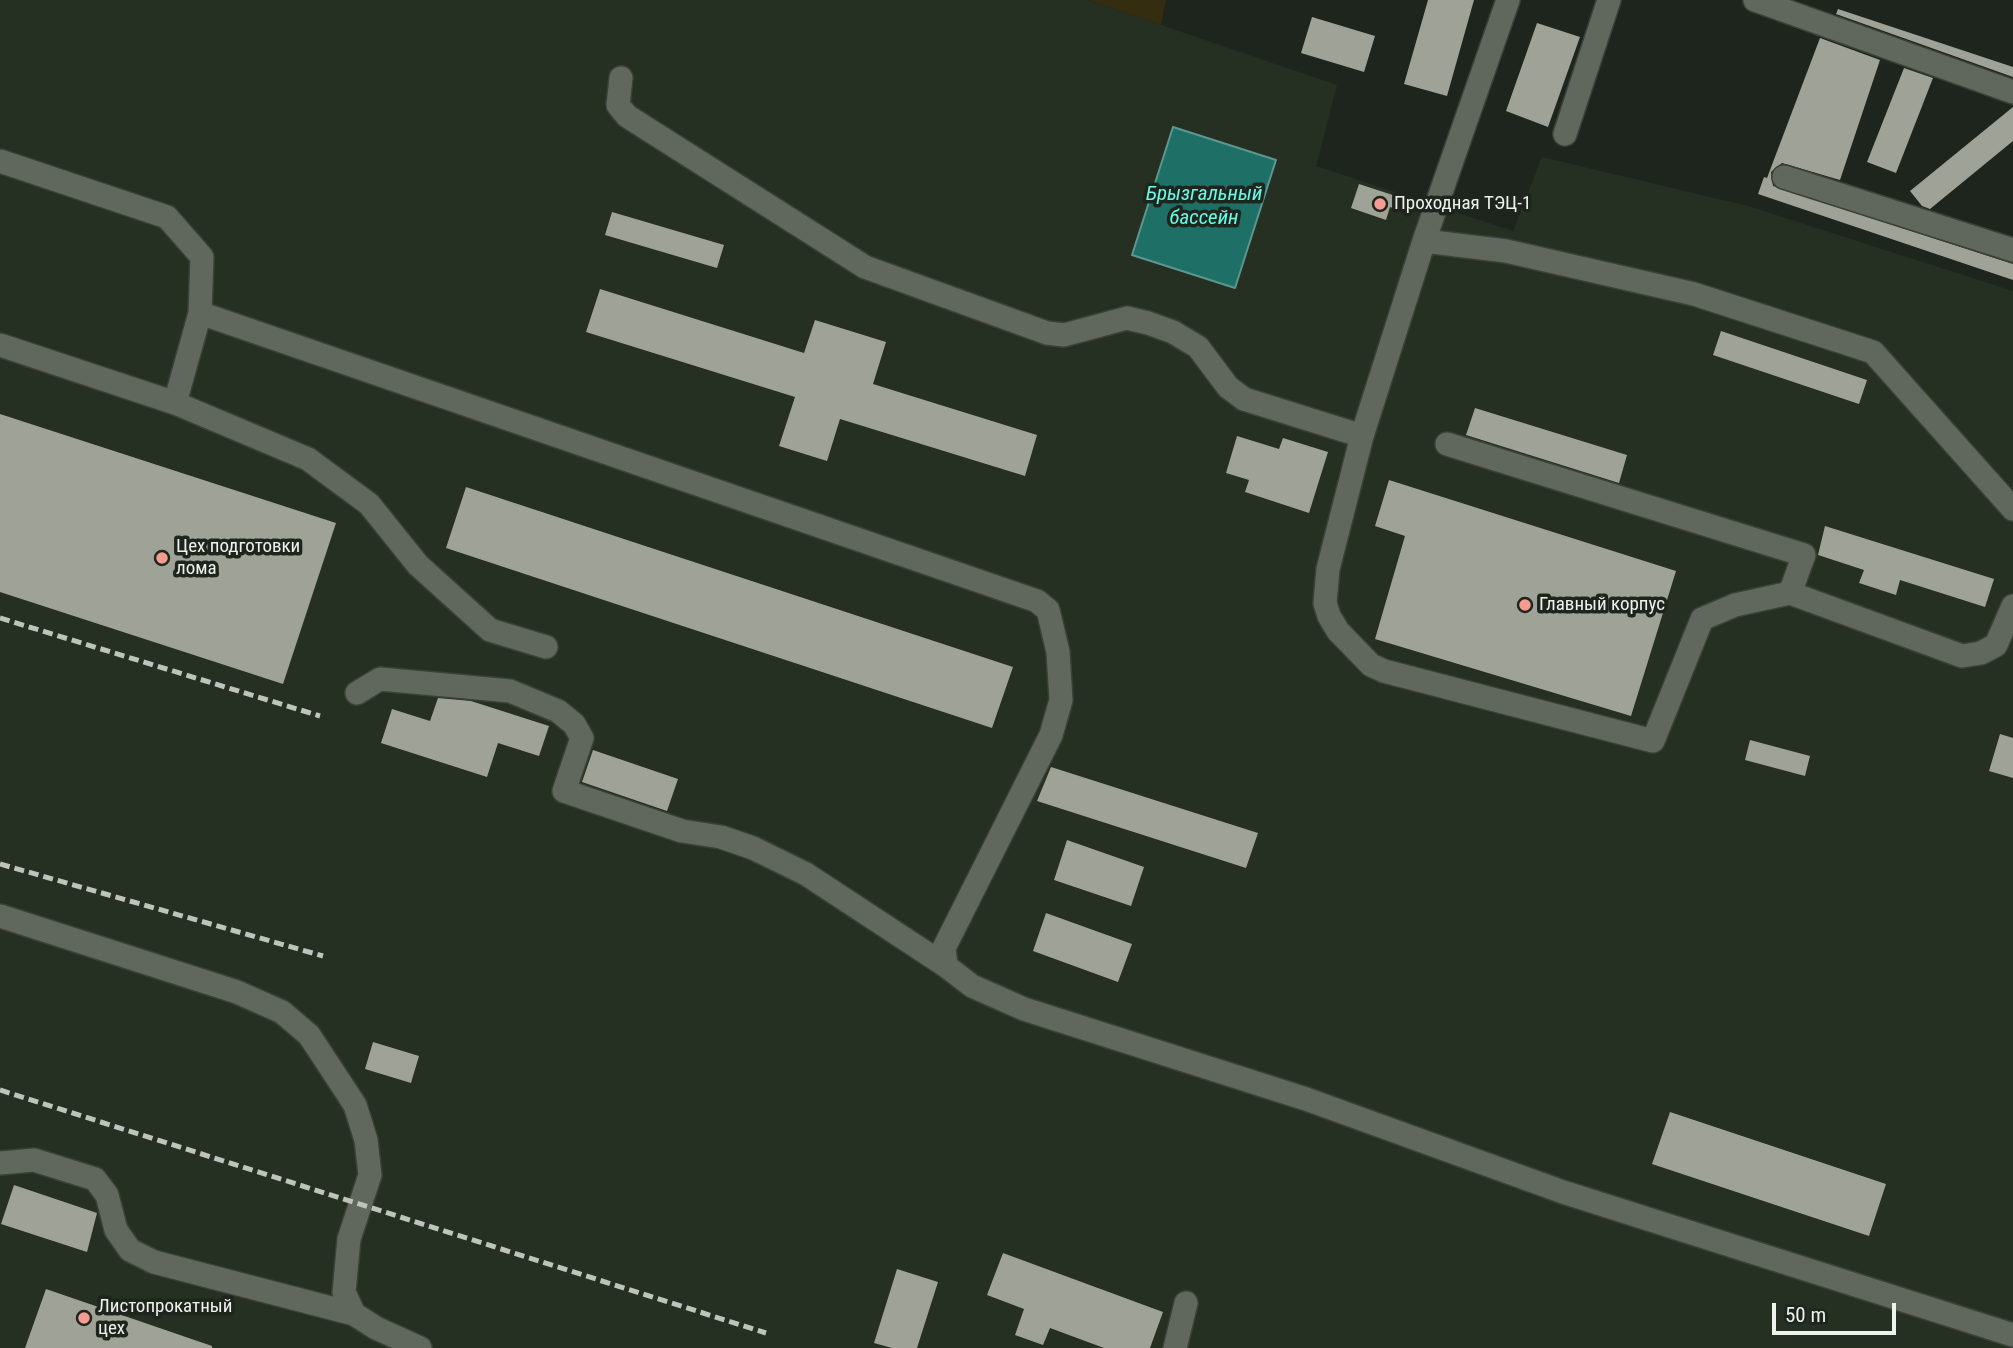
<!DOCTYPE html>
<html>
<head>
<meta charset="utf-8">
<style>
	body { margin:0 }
	#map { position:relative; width:2013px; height:1348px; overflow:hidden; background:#1e251d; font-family:"Roboto Condensed",sans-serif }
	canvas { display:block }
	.scale { position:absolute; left:1772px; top:1303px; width:124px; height:32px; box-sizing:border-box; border:4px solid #eef2ec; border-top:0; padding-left:9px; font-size:21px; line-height:24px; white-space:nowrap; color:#eef2ec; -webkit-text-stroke:5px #1e251d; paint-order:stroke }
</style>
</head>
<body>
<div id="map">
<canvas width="2013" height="1348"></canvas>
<div class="scale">50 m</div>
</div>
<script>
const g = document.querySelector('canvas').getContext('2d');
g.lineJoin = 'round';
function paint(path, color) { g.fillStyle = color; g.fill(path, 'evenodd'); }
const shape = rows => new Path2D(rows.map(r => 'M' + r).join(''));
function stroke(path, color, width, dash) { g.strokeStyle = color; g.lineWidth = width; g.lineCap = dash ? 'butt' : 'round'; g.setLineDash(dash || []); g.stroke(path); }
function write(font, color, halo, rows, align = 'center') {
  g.font = font + ' "Roboto Condensed",sans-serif'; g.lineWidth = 7; g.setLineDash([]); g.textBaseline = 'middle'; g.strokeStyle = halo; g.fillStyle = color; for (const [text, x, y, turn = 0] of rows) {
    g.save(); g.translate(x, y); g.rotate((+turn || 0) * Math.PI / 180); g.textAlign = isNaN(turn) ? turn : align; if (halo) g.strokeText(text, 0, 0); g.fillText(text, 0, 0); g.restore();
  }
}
paint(shape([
	[0,0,1088,0,1337,85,1316,166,1513,231,1542,157,1748,206,2013,291,2013,1348,0,1348]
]), '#253022');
paint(shape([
	[1088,0,1166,0,1161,25]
]), '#342d10');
const water = shape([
	[1173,127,1276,160,1235,288,1132,255,1173,127]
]);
paint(water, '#1e7067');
stroke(water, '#5c978f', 2);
paint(shape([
	[1428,0,1474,0,1447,96,1404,84],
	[1838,9,2013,67,2013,77,1836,14],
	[1312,17,1375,36,1364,72,1301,53],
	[1537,23,1580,37,1548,127,1506,111],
	[1820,38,1880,60,1840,180,1782,163,1771,172,1773,186,2013,264,2013,280,1758,194,1764,177,1767,178],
	[1904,68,1933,78,1896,173,1867,162],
	[2013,107,2013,141,1930,209,1922,206,1910,191],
	[1359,184,1408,200,1404,212,1390,207,1386,220,1351,208],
	[612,212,724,245,717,268,605,235],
	[600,289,804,353,815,320,886,342,873,384,1037,435,1025,476,840,419,827,461,779,446,795,397,586,332],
	[1721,331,1867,380,1859,404,1713,355],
	[1475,408,1627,455,1619,483,1466,435],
	[0,414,336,523,283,684,0,592],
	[1237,436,1279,449,1283,438,1328,452,1309,513,1245,492,1249,480,1226,473],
	[1389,480,1676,571,1631,716,1375,639,1405,536,1375,526],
	[466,487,1013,667,992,728,446,548],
	[1825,526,1994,579,1985,607,1900,580,1896,595,1859,583,1864,570,1818,555],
	[438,698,471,701,549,726,539,756,498,743,487,777,381,743,392,709,430,721],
	[2000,734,2013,738,2013,778,1989,771],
	[1750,740,1810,756,1805,776,1745,760],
	[593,750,678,779,667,811,582,782],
	[1051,767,1258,833,1246,868,1037,801],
	[1067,840,1144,867,1131,906,1054,880],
	[1046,913,1132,944,1118,982,1033,951],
	[373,1042,419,1056,411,1083,365,1069],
	[1670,1112,1886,1184,1869,1236,1652,1164],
	[14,1185,97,1213,87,1252,1,1224],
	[1003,1253,1163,1312,1150,1348,1104,1348,1050,1328,1043,1345,1015,1335,1024,1309,987,1295],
	[897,1269,938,1282,917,1348,892,1348,874,1343],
	[46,1289,212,1346,212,1348,25,1348]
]), '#9fa296');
const minor = shape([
	[1508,0,1424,241,1506,251,1694,294,1873,352,2013,509],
	[1755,0,2013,92],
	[621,78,618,105,627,116,865,267,1047,333,1064,335,1127,318,1148,323,1173,332,1198,347,1228,387,1244,399,1362,436,1328,569,1325,603,1329,616,1338,631,1371,665,1384,671,1653,741,1702,619,1735,605,1790,593,1962,656,1981,653,1996,645,2013,606],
	[1565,134,1609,0],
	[0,161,167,217,202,257,200,313,175,403,308,459,369,504,418,565,490,630,546,647],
	[1784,177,2013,250],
	[200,313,1037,601,1048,610,1058,652,1061,700,1051,735,944,948,946,966,972,986,1024,1009,1306,1099,1563,1192,2013,1335],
	[0,345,175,403],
	[1362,436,1424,241],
	[1447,444,1804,555,1790,593],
	[357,693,380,679,510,691,558,711,574,724,582,738,564,791,682,831,721,837,753,848,806,874,946,966],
	[0,916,237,992,282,1012,309,1035,355,1105,366,1140,370,1175,349,1239,344,1292,354,1314,376,1328,420,1348],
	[0,1163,34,1160,95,1179,107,1195,116,1230,130,1250,154,1262,354,1314],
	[1175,1348,1186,1303]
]);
stroke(minor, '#3b4039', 26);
stroke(minor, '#60685e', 23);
stroke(shape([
	[0,618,320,716],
	[0,864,323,956],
	[0,1090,766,1333]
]), '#bec3bc', 5, [10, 5]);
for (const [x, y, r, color] of [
	[1380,204,7,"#f59c91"],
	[162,558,7,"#f59c91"],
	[1525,605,7,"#f59c91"],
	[84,1318,7,"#f59c91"]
]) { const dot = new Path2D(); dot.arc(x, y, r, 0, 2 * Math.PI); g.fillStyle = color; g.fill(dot); stroke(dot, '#1e251d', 2.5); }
write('19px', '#eef2ec', '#1e251d', [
	["Проходная ТЭЦ-1",1394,204],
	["Цех подготовки",176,547],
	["лома",176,569],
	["Главный корпус",1539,605],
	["Листопрокатный",98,1307],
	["цех",98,1329]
], 'left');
write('italic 21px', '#68f9e7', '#1e251d', [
	["Брызгальный",1204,195],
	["бассейн",1204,219]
]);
</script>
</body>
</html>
